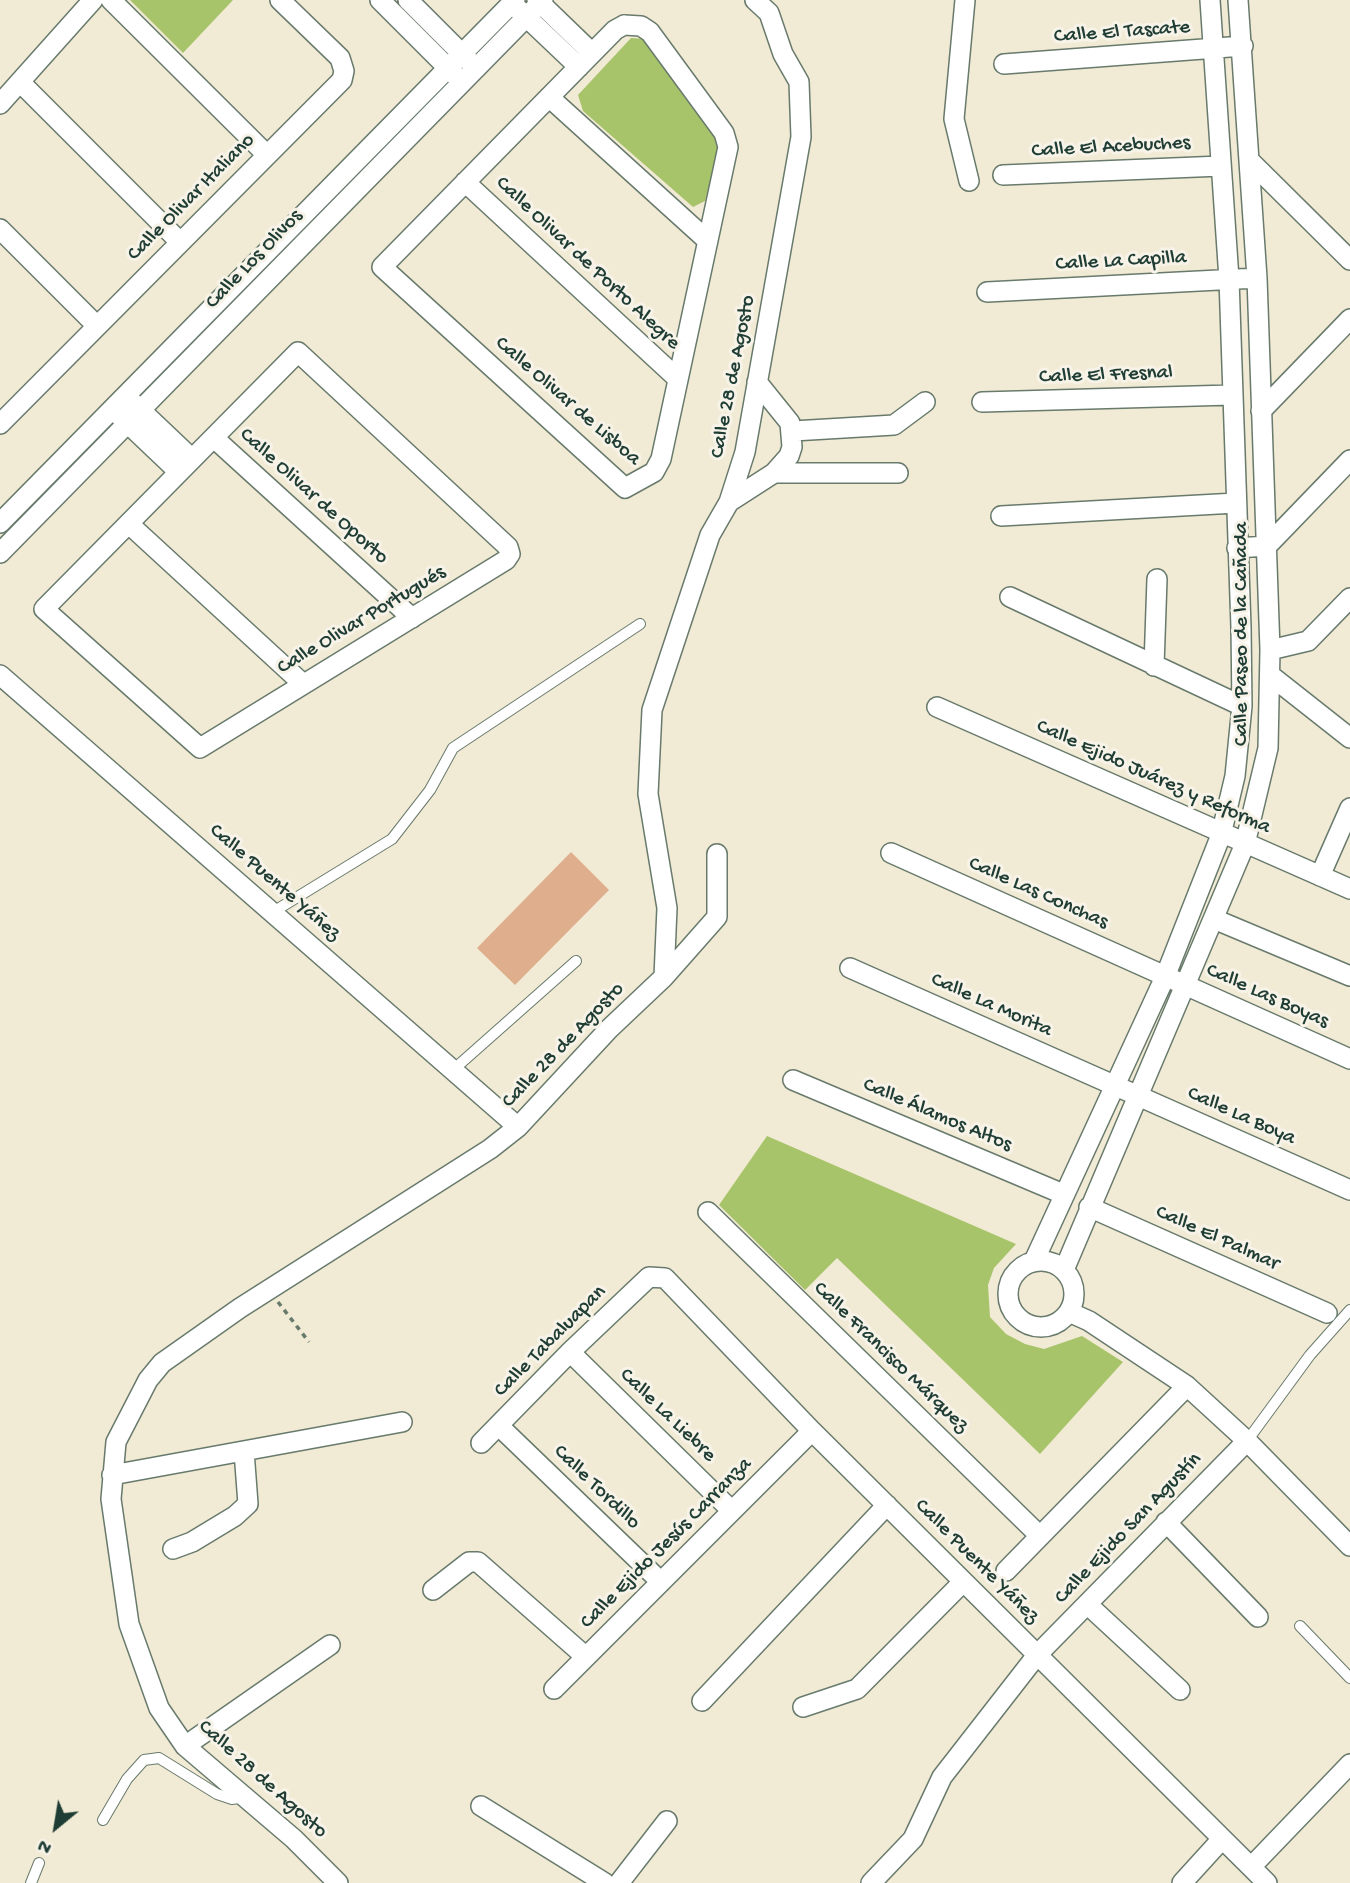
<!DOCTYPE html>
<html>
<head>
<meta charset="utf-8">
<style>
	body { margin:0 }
	#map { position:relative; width:1350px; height:1883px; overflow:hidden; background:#f1ead4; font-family:"Gochi Hand",sans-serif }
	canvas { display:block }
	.north { position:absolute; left:21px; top:1792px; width:70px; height:70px; -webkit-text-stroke:5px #f7f3e8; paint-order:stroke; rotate:210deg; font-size:19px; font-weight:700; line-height:28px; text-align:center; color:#1f3d34 }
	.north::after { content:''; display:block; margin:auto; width:24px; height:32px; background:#1f3d34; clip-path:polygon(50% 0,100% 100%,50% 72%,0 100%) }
</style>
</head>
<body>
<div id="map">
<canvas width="1350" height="1883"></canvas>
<div class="north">N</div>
</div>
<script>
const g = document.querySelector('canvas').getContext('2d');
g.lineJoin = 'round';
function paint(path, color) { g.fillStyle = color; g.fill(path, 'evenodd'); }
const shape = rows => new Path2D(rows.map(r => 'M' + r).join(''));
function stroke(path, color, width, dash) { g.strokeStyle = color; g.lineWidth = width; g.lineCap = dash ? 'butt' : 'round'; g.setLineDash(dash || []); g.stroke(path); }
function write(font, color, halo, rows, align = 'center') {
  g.font = font + ' "Gochi Hand",sans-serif'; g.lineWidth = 6; g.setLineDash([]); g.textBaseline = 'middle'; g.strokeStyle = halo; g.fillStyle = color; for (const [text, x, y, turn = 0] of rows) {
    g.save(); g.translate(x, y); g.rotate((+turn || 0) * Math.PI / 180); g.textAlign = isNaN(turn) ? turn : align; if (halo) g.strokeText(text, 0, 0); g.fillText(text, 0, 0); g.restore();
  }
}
paint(shape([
	[130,0,233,0,183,53],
	[631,38,647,39,718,138,719,152,705,201,693,207,583,111,578,95],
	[767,1136,1016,1244,994,1268,988,1285,990,1317,1006,1334,1025,1344,1044,1349,1082,1336,1123,1362,1040,1454,837,1258,805,1290,719,1205]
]), '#a8c46a');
paint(shape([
	[571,852,609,890,515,985,477,948]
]), '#deae8d');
const service = shape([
	[273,912,392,839,430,790,453,748,640,624],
	[453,1070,576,961],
	[1247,1441,1310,1355,1350,1310],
	[1300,1626,1350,1678],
	[103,1820,127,1779,144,1760,159,1758,217,1794,232,1799,245,1797],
	[31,1883,39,1863]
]);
const minor = shape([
	[111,0,267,155],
	[380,0,456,76],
	[408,0,470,62],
	[537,0,592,53],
	[965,0,954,119,969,181],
	[518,9,579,67],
	[624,25,641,26,650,32,724,133,728,147,661,459,654,472,625,488,382,267,615,30,624,25],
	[1004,64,1243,46],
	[20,82,179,241],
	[549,97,708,241],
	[0,104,93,0],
	[1250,161,1350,260],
	[1003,175,1221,166],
	[465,182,678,379],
	[0,229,97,326],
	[987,292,1257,278],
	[298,352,508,547,510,554,506,560,200,748,44,609,298,352],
	[131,401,192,459],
	[982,402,1231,395],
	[1261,411,1350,319],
	[118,414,179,472],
	[0,424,342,80,344,71,340,58,280,0],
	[793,431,894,425,925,402],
	[214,438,412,618],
	[774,473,898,473],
	[729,502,774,473,789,456,792,447,790,423,757,382],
	[1001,516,1236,503],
	[0,523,515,0],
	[129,524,302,683],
	[1237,548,1267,546,1350,460],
	[0,553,543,0],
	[1010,597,1242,706],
	[1270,650,1308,641,1350,598],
	[1154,666,1157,579],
	[0,675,518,1127],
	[1270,675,1350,738],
	[937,707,1350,889],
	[891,853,1350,1059],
	[1320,876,1350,808],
	[1214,919,1350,976],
	[850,968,1350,1190],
	[664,977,717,917,717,854],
	[793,1080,1063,1194],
	[1089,1207,1327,1313],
	[708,1212,1040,1536],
	'1008 1294a33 33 0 1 1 66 0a33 33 0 1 1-66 0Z',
	[1034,1261,1165,977,1221,835,1235,776,1242,706,1241,627,1229,279,1210,0],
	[1064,1270,1245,844,1268,748,1270,650,1257,278,1238,0],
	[1069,1312,1089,1321,1187,1386,1247,1441,1350,1546],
	[570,1352,732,1511],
	[499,1426,661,1582],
	[481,1443,570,1352,649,1277,665,1278,812,1431,1267,1883],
	[112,1475,402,1422],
	[1166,1522,1258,1617],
	[173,1549,192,1542,235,1516,248,1504,244,1451],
	[1006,1571,1187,1386],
	[433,1590,469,1562,478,1562,586,1657],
	[1087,1604,1180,1690],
	[554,1689,812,1431],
	[702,1701,887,1505],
	[803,1707,857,1689,963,1582],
	[185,1746,330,1645],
	[481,1806,605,1883],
	[1251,1867,1350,1764],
	[338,1883,294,1839,185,1746,159,1708,129,1624,111,1499,116,1442,148,1380,162,1363,240,1308,490,1149,518,1127,609,1029,664,977,667,908,648,794,652,710,710,535,729,502,745,452,801,137,799,82,783,54,769,13,755,0],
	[619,1883,667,1821],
	[871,1883,913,1839,942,1777,1037,1655,1247,1441],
	[1182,1883,1222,1839]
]);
stroke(service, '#687a6c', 12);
stroke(minor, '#687a6c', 22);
stroke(shape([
	[278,1302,309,1342]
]), '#687a6c', 3.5, [5, 5]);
stroke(service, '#fff', 10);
stroke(minor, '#fff', 19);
write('21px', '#1f3d34', '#f7f3e8', [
	["Calle El Tascate",1122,33,-4],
	["Calle El Acebuches",1111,148,-3],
	["Calle Olivar Italiano",192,198,-45],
	["Calle Los Olivos",255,260,-46],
	["Calle La Capilla",1121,262,-3],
	["Calle Olivar de Porto Alegre",587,264,43],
	["Calle El Fresnal",1106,376,-2],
	["Calle 28 de Agosto",734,377,-79],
	["Calle Olivar de Lisboa",567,402,41],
	["Calle Olivar de Oporto",313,497,42],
	["Calle Olivar Portugués",362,621,-31],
	["Calle Paseo de la Cañada",1243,634,-90],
	["Calle Ejido Juárez y Reforma",1153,778,24],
	["Calle Puente Yáñez",274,883,41],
	["Calle Las Conchas",1038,894,24],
	["Calle Las Boyas",1267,997,24],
	["Calle La Morita",991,1006,24],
	["Calle 28 de Agosto",564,1046,-46],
	["Calle Álamos Altos",937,1116,23],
	["Calle La Boya",1241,1117,24],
	["Calle El Palmar",1217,1239,24],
	["Calle Tabaluapan",551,1342,-45],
	["Calle Francisco Márquez",890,1358,44],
	["Calle La Liebre",667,1416,44],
	["Calle Tordillo",596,1488,44],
	["Calle Ejido San Agustín",1129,1529,-46],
	["Calle Ejido Jesús Carranza",667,1544,-45],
	["Calle Puente Yáñez",976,1562,45],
	["Calle 28 de Agosto",262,1780,42]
]);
</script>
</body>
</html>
